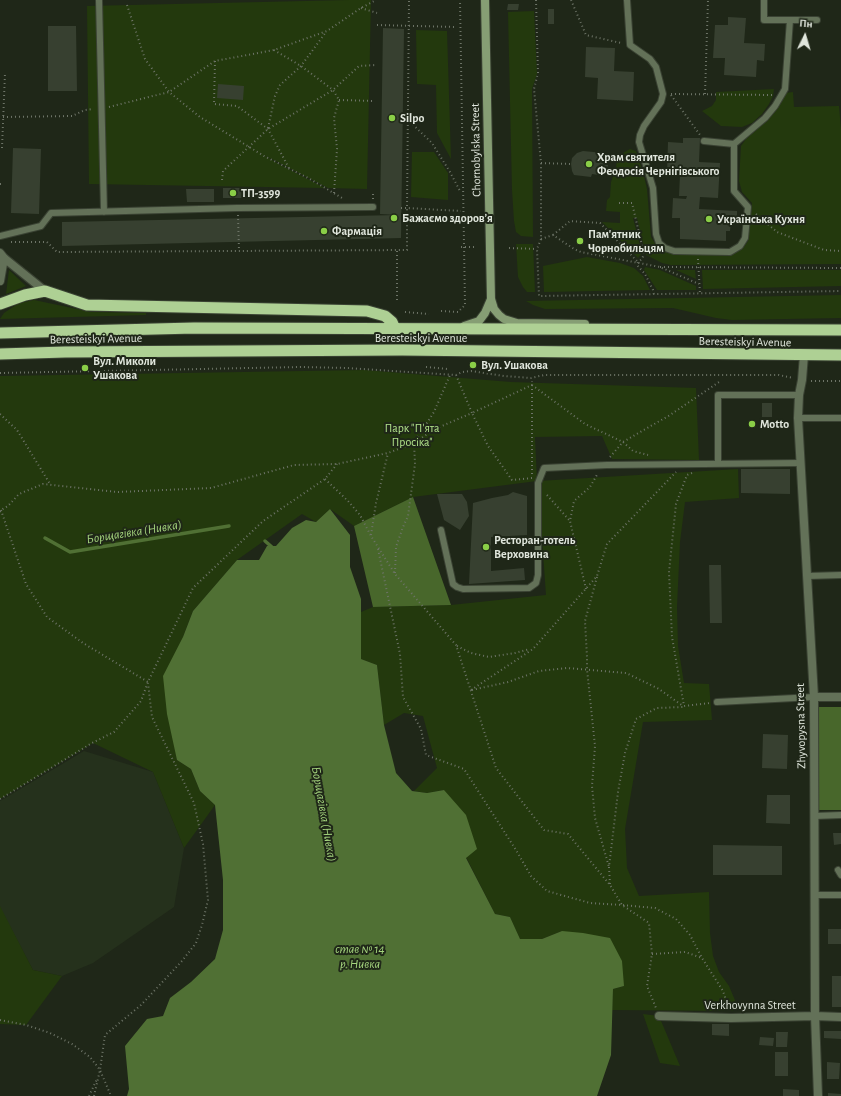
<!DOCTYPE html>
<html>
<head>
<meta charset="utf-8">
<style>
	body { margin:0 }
	#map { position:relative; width:841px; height:1096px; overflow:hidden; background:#1f2718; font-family:"Alegreya Sans",sans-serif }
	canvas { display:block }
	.north { position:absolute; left:785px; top:16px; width:40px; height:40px; -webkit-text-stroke:3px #1f2718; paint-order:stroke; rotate:5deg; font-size:11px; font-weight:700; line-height:16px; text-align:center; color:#e0e6dc }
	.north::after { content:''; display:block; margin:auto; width:14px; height:18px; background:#e0e6dc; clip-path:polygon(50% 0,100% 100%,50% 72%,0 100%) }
</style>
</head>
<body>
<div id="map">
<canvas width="841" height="1096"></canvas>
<div class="north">Пн</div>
</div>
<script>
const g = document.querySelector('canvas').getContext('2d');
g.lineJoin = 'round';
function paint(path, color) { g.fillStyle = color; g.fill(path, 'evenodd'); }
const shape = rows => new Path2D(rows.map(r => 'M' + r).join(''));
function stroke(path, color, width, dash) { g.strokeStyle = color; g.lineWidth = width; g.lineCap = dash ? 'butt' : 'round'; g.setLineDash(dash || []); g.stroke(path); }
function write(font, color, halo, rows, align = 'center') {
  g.font = font + ' "Alegreya Sans",sans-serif'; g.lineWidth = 4; g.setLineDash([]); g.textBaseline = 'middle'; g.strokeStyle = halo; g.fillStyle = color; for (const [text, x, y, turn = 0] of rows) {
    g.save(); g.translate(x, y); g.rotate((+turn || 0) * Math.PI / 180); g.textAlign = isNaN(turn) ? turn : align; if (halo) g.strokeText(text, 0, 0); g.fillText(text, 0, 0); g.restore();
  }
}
paint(shape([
	[84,751,153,772,184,848,174,907,93,963,62,976,33,970,0,908,0,801]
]), '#25311c');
paint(shape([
	[349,0,371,0,367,189,328,188,262,154,233,137,279,164,325,188,89,184,87,6],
	[534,11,537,74,532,89,533,237,521,236,516,232,514,221,512,190,508,12],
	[416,30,447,31,451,159,437,133,436,85,417,84],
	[774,89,773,96,769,104,762,114,752,123,742,127,721,126,702,111,712,106,716,100,716,92],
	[793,92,794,107,839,106,841,129,841,264,671,265,662,263,646,255,637,218,633,218,642,253,638,258,602,222,620,223,620,212,606,211,607,200,610,197,611,182,616,168,617,159,623,153,630,149,636,151,644,176,647,189,651,237,656,245,663,251,674,254,729,255,736,252,743,248,748,241,752,203,742,192,739,181,741,146,746,139,768,120,779,107,785,93],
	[412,152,434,152,448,173,448,200,411,197],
	[516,244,533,244,535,292,527,292,523,287,518,277],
	[587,257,620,263,634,268,643,276,650,290,544,292,543,266],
	[645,267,660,270,696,286,696,290,657,290,644,270],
	[9,270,26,286,6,294],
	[676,270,695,270,696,279],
	[702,270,841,270,841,286,703,289],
	[841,295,841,318,732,320,716,318,673,308,545,309,533,305,526,301],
	[34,300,91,312,146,313,146,315,0,319,4,313,19,303],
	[364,370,511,382,696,388,699,460,612,459,602,436,535,437,537,481,413,497,354,526,330,509,316,522,302,514,237,560,193,611,183,637,177,760,191,769,200,791,215,805,184,848,153,772,93,743,0,799,0,376],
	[738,469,739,498,685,502,680,542,677,607,678,646,684,683,709,684,712,720,643,722,625,829,627,868,639,896,709,892,710,933,713,956,719,972,729,986,737,1005,733,1011,612,1010,613,989,624,986,562,931,542,939,520,940,510,917,495,914,466,857,444,790,427,793,414,791,437,768,423,716,404,713,384,725,377,665,361,659,361,612,373,607,451,605,546,595,538,481],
	[0,906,33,970,62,976,26,1025,0,1024],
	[643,1014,659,1016,680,1066,660,1063]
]), '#23390d');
paint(shape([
	[413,497,451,605,373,607,354,526],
	[818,707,841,707,841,810,819,810]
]), '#48672b');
paint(shape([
	[330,509,350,535,350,567,361,599,361,659,377,665,384,725,396,773,412,791,427,793,444,790,466,815,477,849,466,858,495,914,510,917,520,939,542,939,562,931,583,933,610,938,622,961,624,986,613,989,611,1055,597,1096,127,1096,129,1089,125,1046,147,1019,163,1016,170,998,191,982,215,959,223,930,223,880,215,805,200,791,191,769,177,760,167,714,163,676,183,637,193,611,237,560,259,560,267,546,276,546,292,528,306,520,316,522]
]), '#507034');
stroke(shape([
	[45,538,70,552,229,526],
	[265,541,273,548]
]), '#507034', 3.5);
paint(shape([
	[508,4,519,4,518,10,507,10],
	[548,9,554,9,554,24,548,24],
	[728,17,746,18,744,43,765,44,764,61,757,60,756,77,724,75,725,58,713,58,715,25,728,25],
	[48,26,76,26,77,91,48,91],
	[383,28,404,29,401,238,62,246,62,222,398,215,380,214],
	[586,47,615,48,614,71,634,72,633,101,597,99,598,78,585,77],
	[218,84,244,86,243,100,217,98],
	[683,138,700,138,699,162,720,163,718,198,700,197,699,209,737,211,737,221,731,221,730,231,726,231,726,241,680,239,680,218,672,218,673,198,686,199,687,196,679,196,680,175,667,174,668,142,683,143],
	[13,148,41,149,39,214,11,213],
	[583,151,604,153,602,159,604,162,608,165,607,169,599,175,592,174,591,177,574,175,572,171,571,164,572,158,577,153],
	[223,188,244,188,243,198,223,198],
	[186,189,214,189,214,202,187,202],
	[762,403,772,403,772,417,762,417],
	[741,469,790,469,790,494,741,493],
	[513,492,527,496,527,535,491,537,491,571,524,568,525,580,469,584,473,503,492,498,508,495],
	[437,494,462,494,467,502,469,516,460,530,444,520],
	[709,565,721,565,722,623,710,623],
	[763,734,788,735,787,769,762,768],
	[767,795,790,795,790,824,766,823],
	[833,833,841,833,841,844,834,845],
	[713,845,782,846,782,875,713,875],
	[828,929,841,929,841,944,828,944],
	[832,976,841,976,841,1007,832,1007],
	[712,1024,729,1024,729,1036,712,1035],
	[824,1031,841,1031,841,1039,824,1038],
	[776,1032,788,1032,787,1047,776,1047],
	[760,1037,774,1038,773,1046,759,1045],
	[775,1052,788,1052,788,1076,775,1076],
	[827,1062,840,1063,839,1079,827,1079],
	[783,1089,799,1090,799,1096,783,1096],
	[828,1093,841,1094,841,1096,828,1096]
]), '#374030');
const service = shape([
	[99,0,104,212],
	[627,0,630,45,650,59,656,67,663,94,661,102,644,126,640,135,639,142,653,188,656,234,659,243,665,248,674,251,730,252,740,246,745,238,748,207,734,191,734,144,704,141],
	[764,0,764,20,817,20],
	[734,144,765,118,775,106,785,89,790,20],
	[0,236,41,226,51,213,237,208,373,207],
	[798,418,841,418],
	[718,464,718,395,799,395],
	[441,530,453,584,457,587,463,589,529,588,536,583,538,575,538,483,544,468,607,465,800,463],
	[807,576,841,575],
	[717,702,814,697],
	[814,816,841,815],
	[838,870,841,875],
	[815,895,841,895]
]);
const minor = shape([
	[804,355,802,380,799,395,798,418,814,697,815,1016,818,1096],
	[814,697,841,697],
	[659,1016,731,1018,815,1016,841,1017]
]);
const tertiary = shape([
	[0,253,4,258,45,291],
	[0,281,4,258]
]);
const secondary = shape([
	[485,0,491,299,494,309,499,315,504,319,517,323,585,324],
	[464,326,479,321,485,313,491,299]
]);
const trunk = shape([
	[0,304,25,295,45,291,87,305,367,311,385,316,392,322,395,329],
	[0,333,194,328,841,330],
	[0,354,65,352,402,350,841,355]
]);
stroke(service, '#3a4233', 8);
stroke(minor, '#3a4233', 10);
stroke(tertiary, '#3a4233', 10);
stroke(secondary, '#3a4233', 10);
stroke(trunk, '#3a4233', 13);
stroke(shape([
	[536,0,538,73,534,89,541,163,541,239,537,249,539,296,841,291],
	[571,0,586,35,621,43],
	[127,5,145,59,169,92,200,117,264,156,310,179,342,198],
	[361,8,377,13],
	[377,25,456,27],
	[274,50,301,66,333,90,339,100,334,118,337,149,334,193],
	[215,61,214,104,237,106,268,129,290,170],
	[671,94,772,95],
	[705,94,708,0],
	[671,95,700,135],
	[339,100,374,101],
	[109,107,169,92,215,61,274,50,327,31,361,8,376,0],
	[3,117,72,116,85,110,93,109],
	[403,118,408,120,432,143,450,172,460,191],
	[268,128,275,96,280,85,301,66,326,32],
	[2,148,5,73],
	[541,163,571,164],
	[222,180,223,171,268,129,333,90,359,66,376,65],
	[0,184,2,184],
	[373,199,373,192],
	[619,203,632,203,644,254,642,259,638,262,637,265,645,274,653,290,654,295],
	[401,208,407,208,409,0],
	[756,214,777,232,824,250,841,251],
	[238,215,239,251],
	[553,235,570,221,600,223,637,261],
	[541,239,553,235,574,249,581,252,660,267,699,284],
	[11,242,47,242,57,252,407,250,407,208,461,211],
	[461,247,474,247],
	[509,248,537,249],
	[397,251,397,301],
	[698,259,700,294],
	[660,267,841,268],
	[441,311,458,312,465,305,460,0],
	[405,312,429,314],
	[426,367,448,369],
	[0,373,300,367,347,368,456,375,462,372,471,371,504,376,531,378,544,375,779,375,793,378],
	[811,381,841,381],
	[532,385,585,424,623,442,633,451,648,455],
	[532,385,532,474],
	[0,414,17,430,50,484],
	[610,457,623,442,670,415,719,382],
	[692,473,687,475,676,504,669,572,672,637,684,706,710,703],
	[532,478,512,480,488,446,472,413,532,385,532,381],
	[325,479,348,501,360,515,371,536,395,574,456,645,496,768,544,830,568,834,610,885,622,905,649,923,652,954,647,986,656,1008],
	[547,495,570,521],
	[1,510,26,584,47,617,83,643,148,682],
	[0,512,1,510,8,506,19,494,43,484,117,492,211,488,294,465,337,464,388,453,414,443,435,429,472,413,456,375],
	[371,535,376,503,388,453],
	[378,549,400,654,403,697,421,729,426,755,464,769,516,850,531,876,547,891,590,903,622,905,655,908,676,919,690,935,702,958],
	[395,573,396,547,403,527,408,516,415,464,414,443,434,412,450,375],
	[597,577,585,621,587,657,587,669,595,746,592,786,595,818,609,867],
	[586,589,570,521,574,501,590,487,598,473],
	[457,646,471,653,489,657,515,653,530,649],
	[471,690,533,649,597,576,607,544,676,472],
	[472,690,508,682,539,671,567,668,626,673,659,689,683,706],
	[0,799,92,743,114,732,141,701,148,682,193,588,263,521,325,479,337,464],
	[610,884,609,867,618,792,625,753,636,719,657,708,683,707],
	[652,954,685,952,702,958,723,991,729,1009],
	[0,1020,26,1025,50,1033,72,1044,90,1057,100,1070,111,1096],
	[89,1096,97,1079],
	[94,1096,100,1070,105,1035,141,1005,182,961,196,943,202,925,208,900,203,844,194,803,152,717,148,683]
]), '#6d7467', 2, [1, 3]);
stroke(service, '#637158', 6);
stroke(minor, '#637158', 8);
stroke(tertiary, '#637158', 8);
stroke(secondary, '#869e74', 8);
stroke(trunk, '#aed094', 11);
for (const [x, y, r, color] of [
	[392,118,4,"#8ace47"],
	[589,164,4,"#8ace47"],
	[233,193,4,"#8ace47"],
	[394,218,4,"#8ace47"],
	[709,219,4,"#8ace47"],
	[324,231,4,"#8ace47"],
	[580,241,4,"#8ace47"],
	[473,365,4,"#8ace47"],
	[85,368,4,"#8ace47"],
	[752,424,4,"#8ace47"],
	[486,547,4,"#8ace47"]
]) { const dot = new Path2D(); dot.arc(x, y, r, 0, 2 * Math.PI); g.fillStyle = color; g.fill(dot); stroke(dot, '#1f2718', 1.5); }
write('bold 12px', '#e0e6dc', '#1f2718', [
	["Silpo",400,118],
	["Храм святителя",597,157],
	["Феодосія Чернігівського",597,171],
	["ТП-3599",241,193],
	["Бажаємо здоровʼя",402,218],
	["Українська Кухня",717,219],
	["Фармація",332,231],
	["Пам'ятник",588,234],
	["Чорнобильцям",588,248],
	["Вул. Миколи",93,361],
	["Ушакова",93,375],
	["Вул. Ушакова",481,365],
	["Motto",760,424],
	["Ресторан-готель",494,540],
	["Верховина",494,554]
], 'left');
write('12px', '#e0e6dc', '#1f2718', [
	["Chornobylska Street",476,150,-91],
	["Beresteiskyi Avenue",421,338],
	["Beresteiskyi Avenue",96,339,-1],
	["Beresteiskyi Avenue",745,342,1],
	["Zhyvopysna Street",801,726,-91],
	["Verkhovynna Street",750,1005]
]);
write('12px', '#b2e38b', '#1f2718', [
	["Парк \"П'ята",412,428],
	["Просіка\"",412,442]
]);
write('italic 13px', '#a5d57e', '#1f2718', [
	["Борщагівка (Нивка)",134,532,-9],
	["Борщагівка (Нивка)",324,814,80],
	["став № 14",360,949],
	["р. Нивка",360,964]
]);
</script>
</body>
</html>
